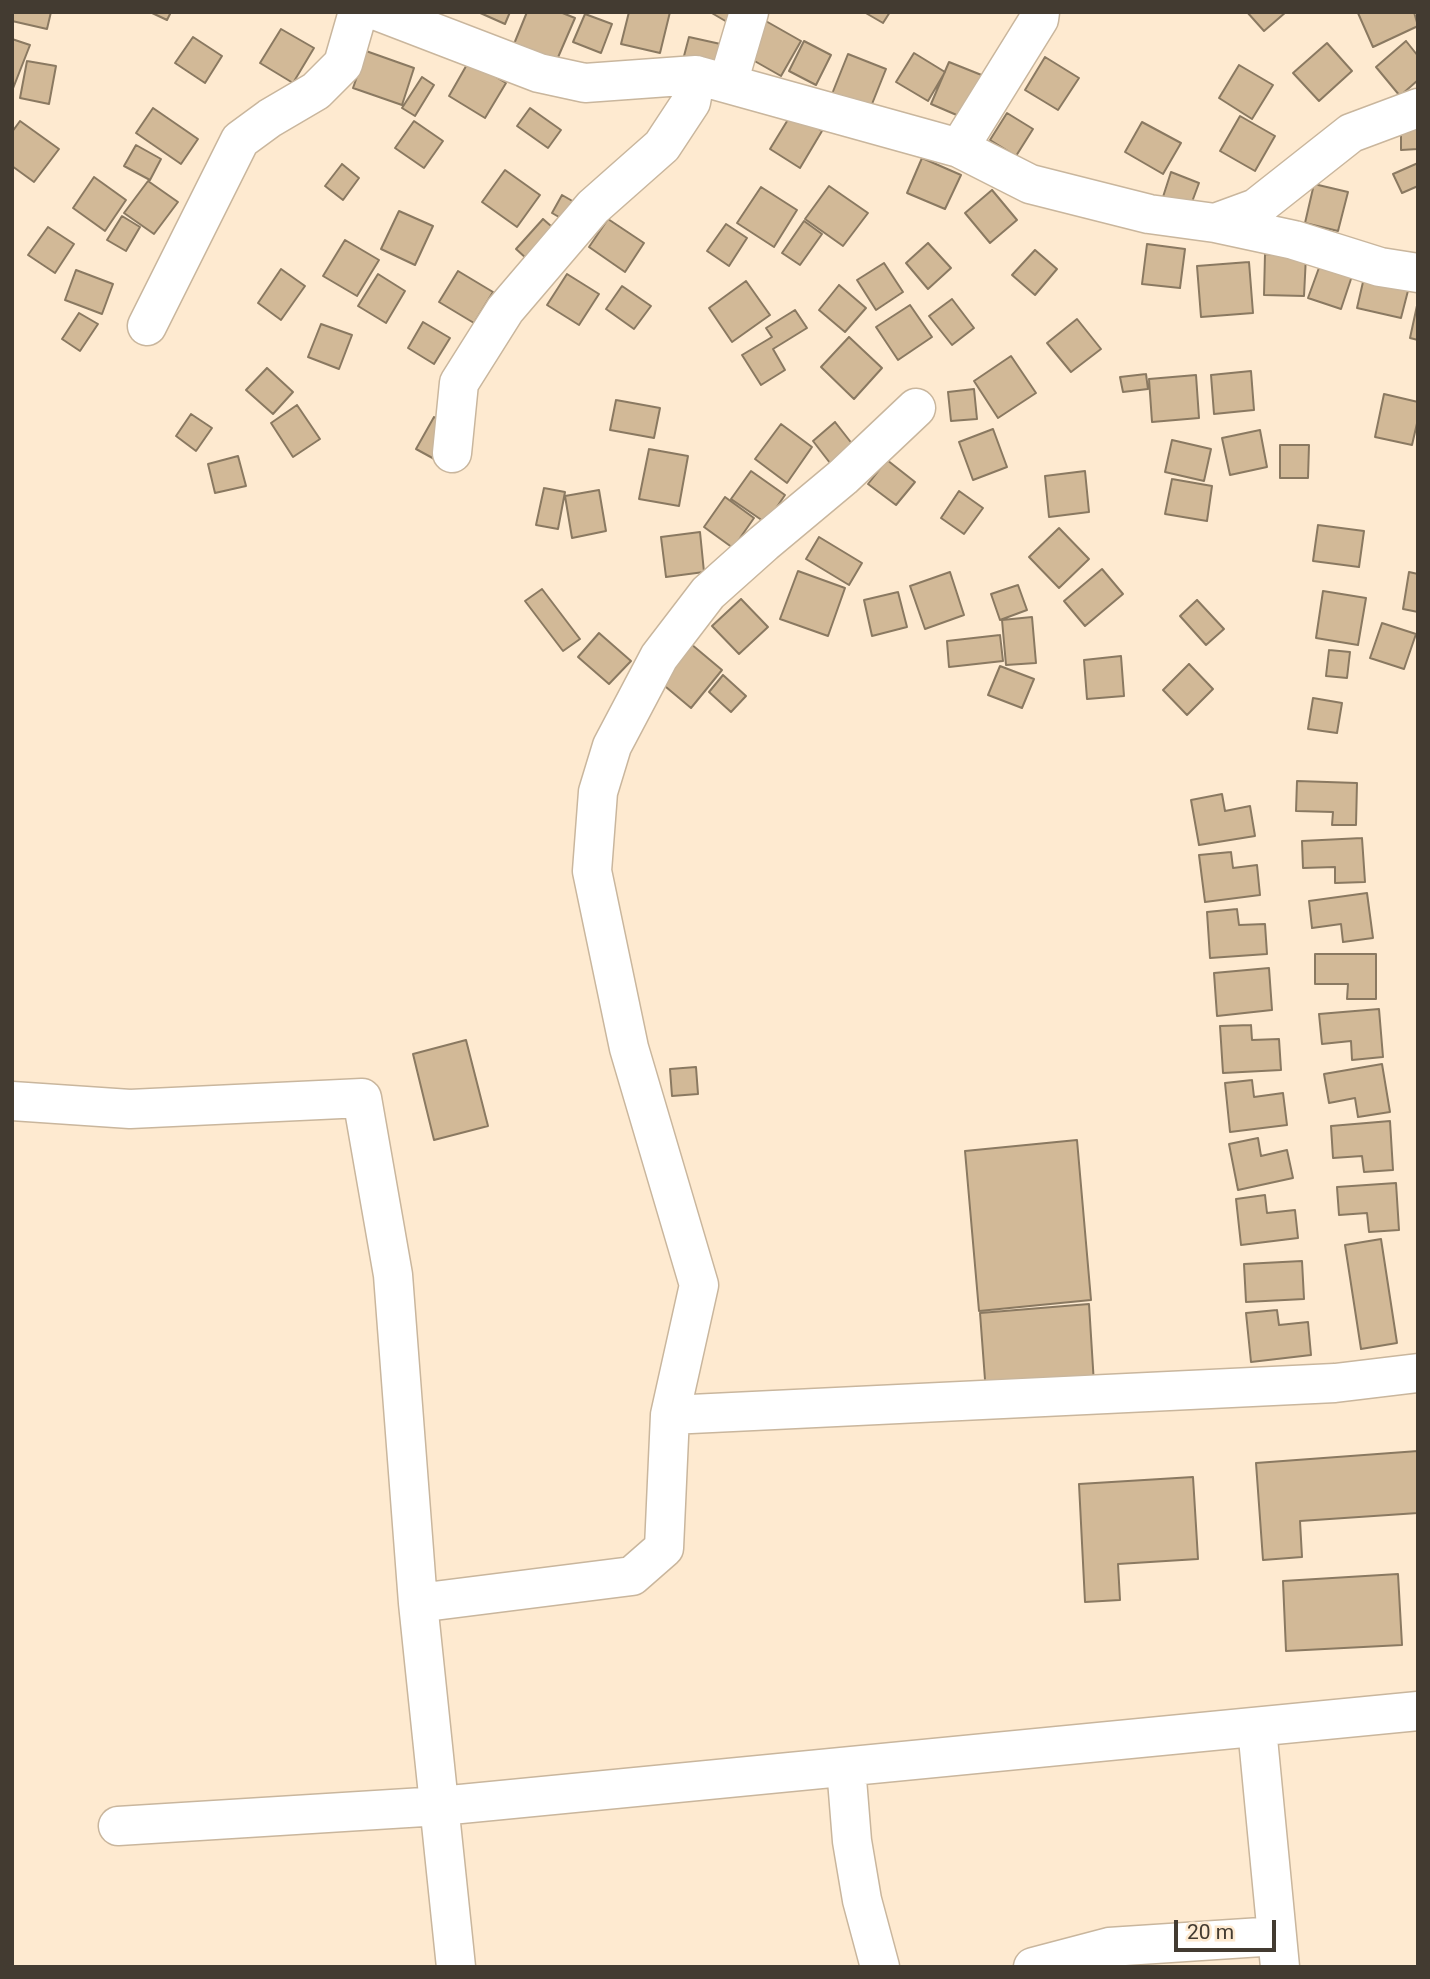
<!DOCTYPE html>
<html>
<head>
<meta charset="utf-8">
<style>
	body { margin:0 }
	#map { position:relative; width:1430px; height:1979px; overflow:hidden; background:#feead0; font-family:Roboto,sans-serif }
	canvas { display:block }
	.frame { position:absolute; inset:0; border:14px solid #433b31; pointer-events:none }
	.scale { position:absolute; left:1174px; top:1920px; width:102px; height:32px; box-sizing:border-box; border:4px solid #433b31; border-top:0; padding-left:9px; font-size:21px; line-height:24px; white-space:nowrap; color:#433b31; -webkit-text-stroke:5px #feead0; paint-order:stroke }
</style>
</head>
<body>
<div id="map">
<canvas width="1430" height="1979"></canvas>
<div class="frame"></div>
<div class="scale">20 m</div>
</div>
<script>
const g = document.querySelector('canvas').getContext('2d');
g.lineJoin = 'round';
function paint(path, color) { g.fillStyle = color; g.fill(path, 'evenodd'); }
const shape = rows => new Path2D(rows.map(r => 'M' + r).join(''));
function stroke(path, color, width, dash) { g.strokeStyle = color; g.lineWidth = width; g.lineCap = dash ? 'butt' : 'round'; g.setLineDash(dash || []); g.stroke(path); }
const building = shape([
	[12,12,51,12,47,29,12,21,12,12],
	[150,12,171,12,167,20,150,12],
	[478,12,510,12,505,24,478,12],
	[527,12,560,12,575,18,556,62,514,44,527,12],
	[629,12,670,12,660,53,621,44,629,12],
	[710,12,742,12,734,26,710,12],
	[864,12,890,12,883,23,864,12],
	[1247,12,1286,12,1264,31,1247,12],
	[1414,12,1418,26,1373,47,1358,13,1414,12],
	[585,14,612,24,601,53,573,42,585,14],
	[764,20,801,41,781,76,744,55,764,20],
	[281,29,314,48,293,83,260,63,281,29],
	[193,37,222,56,205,83,175,63,193,37],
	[689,37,725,45,715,84,679,75,689,37],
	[12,39,30,45,12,91,12,39],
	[804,41,831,55,816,85,789,71,804,41],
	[1406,41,1418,56,1418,80,1400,96,1376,67,1406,41],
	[1327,43,1352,71,1319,101,1293,73,1327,43],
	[366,51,414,68,402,105,353,88,366,51],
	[914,53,945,72,928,101,896,82,914,53],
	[848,54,886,69,870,109,832,94,848,54],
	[1045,57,1079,78,1058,110,1025,90,1045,57],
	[27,61,56,66,49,104,20,98,27,61],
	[469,61,506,83,485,118,449,96,469,61],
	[949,62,984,76,966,119,931,104,949,62],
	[1239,65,1273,85,1252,119,1219,98,1239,65],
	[422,77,434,85,415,116,402,108,422,77],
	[153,108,198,139,181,164,136,133,153,108],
	[530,108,561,130,548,148,517,126,530,108],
	[792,113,822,131,800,168,770,149,792,113],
	[1007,113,1033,129,1016,156,990,140,1007,113],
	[1240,116,1275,136,1255,171,1220,151,1240,116],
	[20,121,59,149,34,182,12,166,12,132,20,121],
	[414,121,443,141,424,168,395,148,414,121],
	[1142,122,1181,143,1163,174,1125,152,1142,122],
	[1401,126,1418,126,1418,149,1401,150,1401,126],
	[136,145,161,159,150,180,124,166,136,145],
	[922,158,961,175,945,209,907,193,922,158],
	[1418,163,1418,186,1402,193,1393,174,1418,163],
	[342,164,359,178,343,200,325,186,342,164],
	[505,170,540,195,517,227,482,202,505,170],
	[1171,172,1199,183,1189,210,1162,200,1171,172],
	[94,177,126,200,105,231,73,208,94,177],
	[148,181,178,202,154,234,124,213,148,181],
	[1314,184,1348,192,1338,231,1305,223,1314,184],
	[829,186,868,213,843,246,805,219,829,186],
	[761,187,797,210,774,247,737,223,761,187],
	[992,190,1017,220,990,243,965,213,992,190],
	[562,195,588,210,578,228,552,213,562,195],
	[399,211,433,226,415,265,381,249,399,211],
	[122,216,140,227,126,251,107,240,122,216],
	[543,219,576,248,548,278,516,249,543,219],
	[608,219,644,243,625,272,589,247,608,219],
	[804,221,822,234,800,265,782,253,804,221],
	[726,224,747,238,729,266,707,251,726,224],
	[48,227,74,244,55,273,28,255,48,227],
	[345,240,379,260,357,296,323,276,345,240],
	[928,243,951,268,928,289,906,263,928,243],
	[1147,244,1185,249,1180,288,1142,284,1147,244],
	[1035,250,1057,269,1035,295,1012,275,1035,250],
	[1265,254,1306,256,1304,296,1264,295,1265,254],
	[1249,262,1253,313,1201,317,1197,266,1249,262],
	[884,263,903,292,876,310,857,280,884,263],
	[1320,265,1352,276,1341,309,1308,298,1320,265],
	[281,269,305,286,281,320,258,303,281,269],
	[1366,269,1411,279,1401,318,1357,308,1366,269],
	[76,270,113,284,102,314,65,300,76,270],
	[458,271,493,292,474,323,439,302,458,271],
	[378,274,405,291,386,323,358,306,378,274],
	[567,274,599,294,579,325,547,305,567,274],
	[746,281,770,315,732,342,709,308,746,281],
	[839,285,866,308,845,332,819,310,839,285],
	[622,286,651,306,634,329,606,309,622,286],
	[952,299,974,328,952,345,929,316,952,299],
	[1418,301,1418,340,1410,338,1418,301],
	[910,305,932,337,898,360,876,327,910,305],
	[795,310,807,328,773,349,785,370,761,385,742,355,772,337,766,328,795,310],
	[79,313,98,324,80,351,62,339,79,313],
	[1077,319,1101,349,1071,372,1047,343,1077,319],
	[423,322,450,338,434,364,408,348,423,322],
	[321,324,352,335,339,369,308,357,321,324],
	[849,337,882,368,854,399,821,367,849,337],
	[1011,356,1036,393,998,418,974,381,1011,356],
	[267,368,293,392,273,414,246,390,267,368],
	[1251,371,1254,410,1214,414,1211,375,1251,371],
	[1146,374,1148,389,1123,392,1120,377,1146,374],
	[1196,375,1199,418,1152,422,1149,379,1196,375],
	[974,389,977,419,951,421,948,392,974,389],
	[1384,394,1418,402,1418,419,1412,445,1375,437,1384,394],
	[616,400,660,408,654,438,610,430,616,400],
	[297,405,320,439,293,457,271,423,297,405],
	[191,414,212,428,196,451,176,436,191,414],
	[434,417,467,436,449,467,416,449,434,417],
	[835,422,853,445,830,463,813,441,835,422],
	[781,424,812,447,787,483,755,459,781,424],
	[993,429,1007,467,973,480,959,442,993,429],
	[1260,430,1267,467,1230,475,1222,438,1260,430],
	[1172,440,1211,449,1204,481,1165,472,1172,440],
	[1280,445,1309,445,1308,478,1280,478,1280,445],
	[649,449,688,456,679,506,639,499,649,449],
	[238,456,246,486,215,493,208,464,238,456],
	[887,460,915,482,896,505,868,484,887,460],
	[751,471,785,495,766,523,731,499,751,471],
	[1085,471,1089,512,1049,517,1045,476,1085,471],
	[1172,479,1212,486,1207,521,1165,514,1172,479],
	[544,488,565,492,558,529,536,525,544,488],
	[599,490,606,531,572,538,565,496,599,490],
	[959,491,983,508,964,534,941,518,959,491],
	[725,497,754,518,733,548,704,527,725,497],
	[1318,525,1364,531,1359,567,1313,561,1318,525],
	[1059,528,1089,559,1059,588,1029,557,1059,528],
	[700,532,704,572,666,577,661,537,700,532],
	[819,537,862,563,849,585,806,559,819,537],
	[1102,569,1123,594,1085,626,1064,601,1102,569],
	[798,571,845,588,828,636,780,619,798,571],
	[950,572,964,615,925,629,910,586,950,572],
	[1409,572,1418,574,1418,612,1403,609,1409,572],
	[1018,585,1027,610,1000,620,991,594,1018,585],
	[542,589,580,639,563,651,525,601,542,589],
	[1323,591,1366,598,1358,645,1316,638,1323,591],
	[898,592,907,627,872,636,864,600,898,592],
	[741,599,768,627,739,654,712,626,741,599],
	[1197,600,1224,629,1206,645,1180,616,1197,600],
	[1032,617,1036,663,1006,665,1002,620,1032,617],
	[1382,623,1416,634,1404,669,1370,658,1382,623],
	[599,633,631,661,609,684,578,657,599,633],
	[1000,635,1003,661,949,667,947,641,1000,635],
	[691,644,722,670,691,708,660,682,691,644],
	[1329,650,1350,652,1347,678,1326,676,1329,650],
	[1121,656,1124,696,1087,699,1084,660,1121,656],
	[1189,664,1213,689,1187,715,1163,690,1189,664],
	[1000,666,1034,679,1022,708,988,695,1000,666],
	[723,675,746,696,731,712,709,692,723,675],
	[1313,698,1342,703,1337,733,1308,729,1313,698],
	[1297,781,1357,783,1356,825,1332,825,1333,812,1296,811,1297,781],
	[1222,794,1225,811,1250,806,1255,836,1199,845,1191,800,1222,794],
	[1362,838,1365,882,1335,883,1335,867,1303,868,1302,841,1362,838],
	[1231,852,1233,868,1257,865,1260,895,1205,902,1199,855,1231,852],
	[1367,893,1373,938,1343,942,1341,924,1312,928,1309,901,1367,893],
	[1237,909,1239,925,1265,924,1267,954,1210,958,1207,912,1237,909],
	[1315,954,1376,954,1376,999,1347,999,1348,984,1315,984,1315,954],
	[1269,968,1272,1010,1217,1016,1214,973,1269,968],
	[1379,1009,1383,1057,1352,1060,1351,1041,1322,1044,1319,1014,1379,1009],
	[1251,1025,1252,1040,1279,1039,1281,1070,1223,1073,1220,1026,1251,1025],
	[466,1040,488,1126,434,1140,413,1054,466,1040],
	[1382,1064,1390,1112,1358,1117,1355,1098,1329,1103,1324,1074,1382,1064],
	[696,1067,698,1094,672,1096,670,1069,696,1067],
	[1252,1080,1254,1097,1283,1093,1287,1125,1230,1132,1225,1083,1252,1080],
	[1390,1121,1393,1170,1364,1172,1362,1156,1333,1158,1331,1126,1390,1121],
	[1258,1138,1261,1156,1287,1150,1293,1178,1238,1190,1229,1144,1258,1138],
	[1077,1140,1091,1300,979,1311,965,1151,1077,1140],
	[1396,1183,1399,1230,1369,1232,1367,1213,1339,1215,1337,1187,1396,1183],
	[1265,1195,1267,1213,1295,1210,1298,1238,1241,1245,1236,1199,1265,1195],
	[1381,1239,1397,1343,1361,1349,1345,1245,1381,1239],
	[1302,1261,1304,1299,1246,1302,1244,1264,1302,1261],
	[1089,1304,1094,1384,986,1393,980,1313,1089,1304],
	[1277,1310,1279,1325,1308,1322,1311,1355,1251,1362,1246,1313,1277,1310],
	[1418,1451,1418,1513,1300,1521,1302,1557,1263,1560,1256,1463,1418,1451],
	[1193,1477,1198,1559,1118,1564,1120,1600,1085,1602,1079,1484,1193,1477],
	[1398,1574,1402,1645,1286,1651,1283,1581,1398,1574]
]);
paint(building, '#d2b997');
stroke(building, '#8a7961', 2);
const minor = shape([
	[380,12,539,73,585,83,696,75,959,148,1030,184,1149,214,1215,223,1256,208,1351,133,1418,108],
	[728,83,749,12],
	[959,148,1039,19,1040,12],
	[1215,223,1294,240,1380,267,1418,273],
	[147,326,240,140,270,118,316,91,343,64,358,12],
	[452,453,459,383,505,310,593,207,662,146,691,102,696,75],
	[12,1101,130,1109,362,1098,393,1275,418,1603,456,1967],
	[670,1415,1335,1383,1418,1373],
	[418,1603,632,1576,664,1548,670,1415,699,1285,629,1048,592,871,598,792,612,746,659,657,708,593,764,543,843,477,916,408],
	[1257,1728,1280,1967],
	[846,1767,852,1841,862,1900,880,1967],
	[118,1826,440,1806,1418,1711],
	[1033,1967,1109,1947,1277,1936]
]);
stroke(minor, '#c9b69d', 41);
stroke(minor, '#fff', 38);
</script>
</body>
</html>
